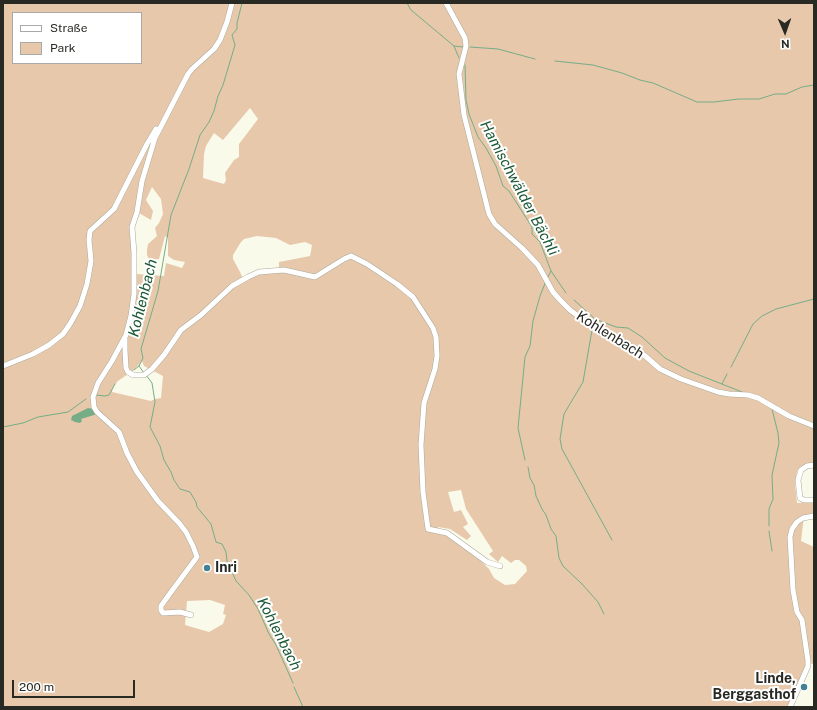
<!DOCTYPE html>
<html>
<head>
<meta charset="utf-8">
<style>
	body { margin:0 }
	#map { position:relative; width:817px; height:710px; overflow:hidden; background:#fafaeb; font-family:"Public Sans",sans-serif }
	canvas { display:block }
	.frame { position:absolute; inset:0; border:4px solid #292923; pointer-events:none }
	.legend { position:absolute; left:12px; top:12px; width:130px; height:52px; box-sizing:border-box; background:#fff; border:1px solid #a9a9a7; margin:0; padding:5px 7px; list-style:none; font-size:12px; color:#292923 }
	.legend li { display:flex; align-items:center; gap:8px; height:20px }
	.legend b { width:20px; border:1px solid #a9a9a7 }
	.north { position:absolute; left:765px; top:12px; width:40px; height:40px; -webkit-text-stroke:3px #fff; paint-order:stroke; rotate:178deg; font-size:11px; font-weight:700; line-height:16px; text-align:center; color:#292923 }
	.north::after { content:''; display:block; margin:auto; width:14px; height:18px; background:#292923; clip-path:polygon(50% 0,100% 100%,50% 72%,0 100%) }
	.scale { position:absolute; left:12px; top:680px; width:123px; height:18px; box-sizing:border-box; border:2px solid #292923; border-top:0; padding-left:5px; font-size:12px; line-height:14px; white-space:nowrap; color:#292923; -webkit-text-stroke:3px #fff; paint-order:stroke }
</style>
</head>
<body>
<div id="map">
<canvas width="817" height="710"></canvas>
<div class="frame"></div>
<ul class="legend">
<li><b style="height:5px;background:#fff"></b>Straße</li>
<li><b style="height:11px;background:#e7c8ab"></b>Park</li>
</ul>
<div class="north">N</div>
<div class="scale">200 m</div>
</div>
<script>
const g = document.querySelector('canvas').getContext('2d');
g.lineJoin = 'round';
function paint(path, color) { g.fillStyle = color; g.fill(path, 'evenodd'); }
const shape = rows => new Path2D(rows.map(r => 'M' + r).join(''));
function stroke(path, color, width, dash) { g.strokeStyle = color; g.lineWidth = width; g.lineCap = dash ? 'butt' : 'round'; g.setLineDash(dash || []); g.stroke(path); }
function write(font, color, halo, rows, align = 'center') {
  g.font = font + ' "Public Sans",sans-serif'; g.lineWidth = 4; g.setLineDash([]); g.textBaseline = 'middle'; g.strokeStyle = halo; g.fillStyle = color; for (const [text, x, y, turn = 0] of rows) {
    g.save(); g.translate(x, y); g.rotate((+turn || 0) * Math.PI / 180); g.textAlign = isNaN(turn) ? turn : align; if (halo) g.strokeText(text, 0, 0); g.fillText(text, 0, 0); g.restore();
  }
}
paint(shape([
	[3,3,814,3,814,464,807,464,800,467,797,471,795,484,797,503,814,502,814,514,804,516,801,541,814,547,814,664,807,663,788,707,3,707],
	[13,13,141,13,141,63,13,63],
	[250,108,258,119,239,144,239,157,234,160,225,173,226,180,224,184,203,178,204,154,206,146,214,133,223,140],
	[152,187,161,199,163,214,159,223,155,228,157,236,148,244,147,250,147,255,149,259,153,260,159,259,165,236,168,238,168,256,174,260,185,262,182,268,166,263,164,276,136,274,133,226,139,213,151,220,153,211,146,200],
	[257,236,276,238,290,245,305,242,312,245,311,251,310,256,279,262,279,272,257,275,244,281,240,272,233,259,233,255,241,242,244,239],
	[142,361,144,366,163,376,161,398,155,399,151,401,112,392,113,387,118,381,134,370],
	[461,490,466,509,493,551,489,554,498,562,502,556,511,563,515,560,519,560,526,566,527,571,515,584,505,585,494,578,489,569,454,535,438,530,438,527,450,529,467,540,471,536,463,527,468,524,461,510,454,512,448,492],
	[210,600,225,605,223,614,226,615,223,624,209,632,185,625,187,601]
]), '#e7c8ab');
paint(shape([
	[88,408,93,409,96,414,94,415,81,419,82,421,80,423,75,422,71,420,72,416]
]), '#76ad87');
stroke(shape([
	[407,3,411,10,454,46,459,58],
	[454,46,463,47],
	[470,47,498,49,535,59],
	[555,61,593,65,622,73,640,80,653,83,697,102,714,102,739,99,759,99,775,94,786,94,802,87,814,85],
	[465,65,466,100,469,114,478,137,486,148,496,166,503,186,509,191,532,227,532,234,540,242,551,271,566,293],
	[548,277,551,271],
	[574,300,595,319,616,327,628,328,642,337,665,358,689,371,742,392],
	[593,325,595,319],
	[592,330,583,382,564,414,560,439,562,449,612,540],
	[731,367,753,324,762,316,776,309,814,299],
	[134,370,139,366],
	[144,373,139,366,143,358,141,349,158,291,171,215,189,169,200,135,209,122,214,111,218,96,223,85,235,45,232,35,237,29,237,23,242,3],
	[146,375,152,383,155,402,150,427,160,446,164,460,171,472,174,480,180,489,190,492,196,502,197,507,211,524,216,542,222,544,226,552,227,561,236,581,249,595,258,609,269,634,276,645,293,683],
	[722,384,727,374],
	[96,395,105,396,109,395,115,384],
	[3,427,23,423,38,417,68,412,86,399],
	[525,460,518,428,525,357,530,346,533,321,540,296,546,281],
	[528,467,530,478,534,485,536,496,542,509,546,515,551,529,556,536,559,558,563,566,582,584,598,602,604,614],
	[769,526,769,509,773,499,772,475,779,443,778,433,772,409],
	[769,531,772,551],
	[294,687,303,707]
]), '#76ad87', 1);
const minor = shape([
	[446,3,465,38,466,46,459,74,464,115,489,214,495,224,522,248,538,265,553,292,560,300,570,310,602,334,627,344,644,355,660,369,681,379,718,392,729,394,748,395,758,398,789,416,814,426],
	[125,339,125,351,126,368,128,372,133,375,144,375,152,369,164,355,181,330,201,315,232,286,248,277,259,272,284,270,315,277,344,259,351,256,367,264,397,284,413,297,433,328,436,337,437,356,435,369,424,403,421,445,423,492,428,529,447,533,487,562,500,566],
	[3,366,33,354,49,345,63,334,70,324,80,306,87,284,91,261,89,240,90,231,114,209,147,144,156,129],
	[814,465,807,466,801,470,798,480,800,498,804,500,814,500],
	[191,615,180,612,163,613,161,610,161,606,171,592,197,557,193,546,186,532,179,523,158,501,137,472,127,453,119,432,97,412,94,407,93,397,98,383,112,361,126,335,131,316,134,294,134,253,132,227,137,212,142,181,155,138,188,74,192,69,214,49,220,40,227,22,232,3],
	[790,707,808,666,808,661,802,620,797,612,793,590,790,537,792,529,797,522,803,518,814,516]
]);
stroke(minor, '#aaaa9c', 6);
stroke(minor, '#fff', 5);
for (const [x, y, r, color] of [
	[207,568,4,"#418095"],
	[804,687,4,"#418095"]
]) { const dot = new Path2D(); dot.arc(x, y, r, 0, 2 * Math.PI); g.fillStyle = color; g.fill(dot); stroke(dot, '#fff', 1.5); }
write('14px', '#292923', '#fff', [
	["Kohlenbach",610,335,32]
]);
write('bold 14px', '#292923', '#fff', [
	["Inri",215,568],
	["Linde,",796,679,"right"],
	["Berggasthof",796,695,"right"]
], 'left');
write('italic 15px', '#1b5934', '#fff', [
	["Hamischwälder Bächli",519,188,62],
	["Kohlenbach",143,298,-76],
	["Kohlenbach",279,634,63]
]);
</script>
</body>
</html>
